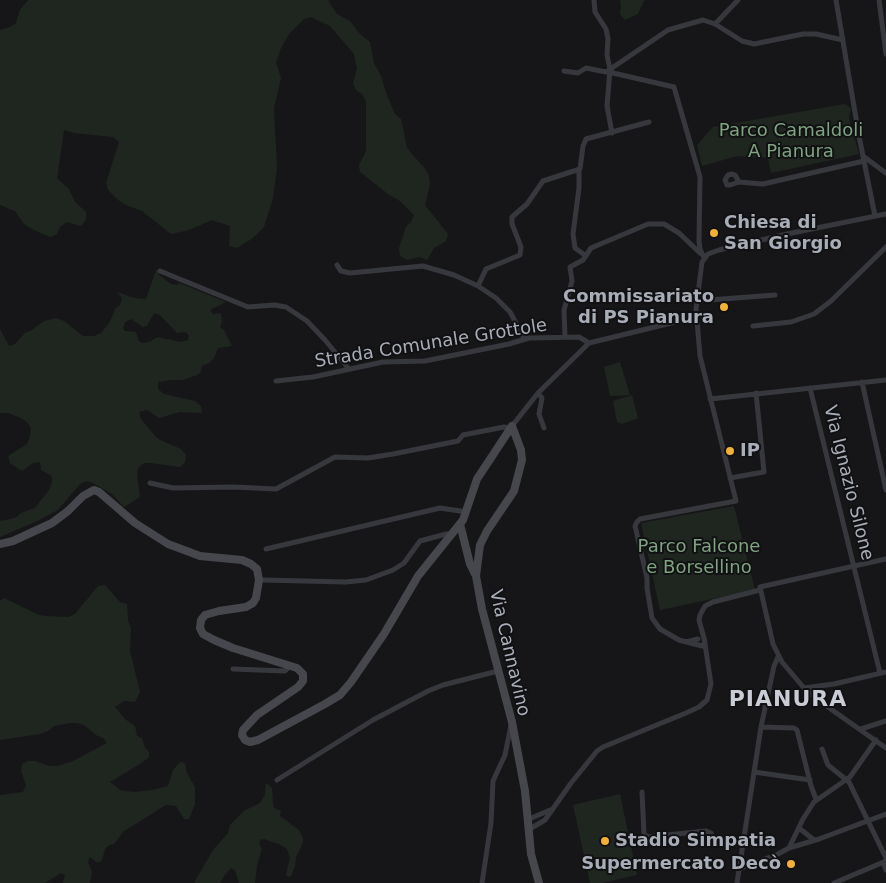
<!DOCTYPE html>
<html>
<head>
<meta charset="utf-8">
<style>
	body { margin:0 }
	canvas { display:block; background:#161618 }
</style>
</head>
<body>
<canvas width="886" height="883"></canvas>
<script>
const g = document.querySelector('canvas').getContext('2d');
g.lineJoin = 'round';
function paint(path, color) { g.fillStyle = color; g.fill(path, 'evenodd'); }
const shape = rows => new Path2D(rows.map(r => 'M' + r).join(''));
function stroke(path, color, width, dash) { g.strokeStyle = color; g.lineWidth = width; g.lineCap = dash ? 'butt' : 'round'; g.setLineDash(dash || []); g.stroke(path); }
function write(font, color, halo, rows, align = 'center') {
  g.font = font + ' "DejaVu Sans",sans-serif'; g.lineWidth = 4; g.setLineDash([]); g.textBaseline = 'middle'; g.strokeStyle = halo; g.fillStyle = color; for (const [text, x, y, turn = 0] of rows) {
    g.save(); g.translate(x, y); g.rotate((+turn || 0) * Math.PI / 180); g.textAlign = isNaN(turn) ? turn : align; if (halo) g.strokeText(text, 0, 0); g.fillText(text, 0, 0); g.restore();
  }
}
paint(shape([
	[28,0,329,0,329,2,337,14,350,21,359,33,370,42,374,63,381,76,386,93,395,114,401,119,407,148,426,170,429,176,430,184,425,205,448,234,446,241,434,248,427,260,420,257,407,260,400,256,399,248,406,227,411,222,414,215,400,201,388,194,360,172,359,165,366,151,366,102,362,94,356,90,353,83,357,69,354,54,330,26,311,17,304,19,289,34,281,48,276,63,281,78,274,108,277,168,273,198,264,227,253,238,237,248,229,246,230,226,212,220,189,230,171,234,142,211,126,205,118,200,108,190,106,183,119,142,113,137,74,133,64,130,57,178,69,189,75,202,86,212,86,219,81,226,67,222,60,227,57,234,50,237,30,228,24,224,15,211,0,205,0,30,10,27,16,23,20,10],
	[620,0,646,0,644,1,638,14,625,20,620,14,621,7],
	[845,104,851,108,849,118,859,154,771,173,768,158,737,156,702,166,697,145,713,127],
	[156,270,158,271,158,274,171,284,178,285,179,283,226,302,210,310,214,315,217,313,221,314,222,321,220,327,224,330,232,346,218,348,214,358,209,363,202,366,200,373,197,375,183,380,172,380,158,382,158,389,164,394,195,401,201,406,202,413,180,412,159,418,147,410,139,412,141,419,155,436,160,440,181,449,186,455,185,462,180,467,151,463,144,463,138,468,137,475,140,497,126,506,124,507,112,494,93,483,86,481,80,484,58,510,35,522,0,537,0,521,15,518,21,513,35,508,49,490,52,483,52,476,41,470,40,462,33,463,22,471,10,463,8,456,27,444,30,436,31,428,27,422,21,418,8,413,0,413,0,329,9,346,15,344,25,333,32,330,44,321,56,318,64,321,83,336,94,336,101,333,110,322,115,309,120,305,122,298,117,292,134,298,146,299],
	[154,313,160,315,177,333,184,332,187,333,189,336,188,340,181,342,157,337,150,342,142,343,139,341,136,332,125,331,123,328,125,322,131,319,143,327,147,326],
	[620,362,630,395,610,396,604,367],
	[632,395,638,418,622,424,617,422,613,401],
	[734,506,755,590,660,610,641,523],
	[105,585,120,602,127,604,128,620,131,629,130,651,140,692,135,702,124,701,115,707,125,719,135,726,137,736,142,738,145,748,149,752,149,757,140,764,110,782,120,790,125,791,135,792,152,790,168,786,173,770,180,762,185,763,187,773,195,787,195,804,189,819,184,819,176,806,166,805,124,831,114,844,109,845,105,849,102,860,98,863,90,857,88,862,92,872,90,883,63,883,65,875,61,873,45,883,0,883,0,795,23,792,26,785,21,771,22,764,28,761,35,761,49,766,57,766,71,762,107,743,103,738,96,735,84,725,77,723,70,723,54,726,48,731,40,734,0,740,0,601,4,598,37,614,44,616,68,617,75,614,98,586],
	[266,783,272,788,273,804,274,808,281,811,280,816,299,830,303,838,303,843,296,857,295,866,291,876,288,877,286,875,290,858,287,849,279,844,264,839,260,840,259,844,262,848,257,866,255,883,239,883,235,870,231,868,224,876,220,883,194,883,213,850,228,833,230,825,244,811,260,803,265,795],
	[620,794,637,875,602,883,590,883,573,805]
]), '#1e261f');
stroke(shape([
	[594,0,595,12,606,29,608,39,607,55,610,69,613,73,674,87,700,177,699,241,700,249,704,258],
	[836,0,859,136,875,216],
	[879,0,886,54],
	[715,24,738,0],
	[610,69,607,106,612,133],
	[564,71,578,73,586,68,606,72,668,30,703,20,715,24,742,41,754,44,803,34,816,34,843,40],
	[863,156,886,173],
	[579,170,579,188,573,234,575,248,586,256],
	[739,182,735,175,732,174,728,175,725,180,727,185,730,185,739,182,763,184,864,161],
	[337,265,341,271,350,273,423,266,454,275,478,286,496,298,510,312,524,338],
	[160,271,248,307,274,305,286,307,307,321,325,340,349,369],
	[478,286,486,269,520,255,521,247,512,224,512,217,527,204,543,181,580,169,583,146,586,139,649,122],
	[696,301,775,295],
	[753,326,791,322,814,314,831,301,886,247],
	[565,337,564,310,572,281,570,267,583,260,591,248,648,224,664,224,679,233,700,253],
	[276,381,313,377,383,362,425,361,509,344,529,338,579,337,589,343],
	[862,382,886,490],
	[810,388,880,673],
	[538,393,542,398,539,414,544,428],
	[710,399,886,380],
	[512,426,538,393,589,343,696,317],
	[730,478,764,472,756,393],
	[150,483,173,488,234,487,276,489,335,457,368,458,393,454,458,441,463,435,504,427,511,428],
	[266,549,440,508,467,512],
	[886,559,760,587,773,644,782,662,804,688,818,700,886,748],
	[262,580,346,582,366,580,393,570,404,563,420,541,446,534,452,534],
	[760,590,713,602,705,606,700,615,699,620,705,642,702,646,679,640,660,629,652,618,647,588,647,578,635,526,637,522,640,519,736,501,700,356,696,309,702,262,708,254,719,250,787,234,886,214],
	[686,642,698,639],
	[233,669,285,671,290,666],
	[804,688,834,684,886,672],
	[761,727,794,728,797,730,811,786,816,799],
	[861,729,886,721],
	[822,749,828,765,849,782,886,858],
	[754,772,810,780],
	[277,780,373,720,428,691,443,685,498,671],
	[642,792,644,834,647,837,706,831,711,833,714,840,717,843,744,837],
	[527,820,550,810],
	[799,828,814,840],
	[528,830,545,820,571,783,597,751,603,747,686,713,699,707,707,700,711,684,705,644],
	[789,848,819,839,886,814],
	[883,862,886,870],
	[739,869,778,854,789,848,803,819,814,802,850,777,876,740],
	[482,883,491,823,493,781,505,755,511,725],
	[737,883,761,727,774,666,778,657],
	[834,883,886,861]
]), '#37383d', 5);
stroke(shape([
	[512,426,521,450,522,460,514,491,487,531,480,545,476,576,482,609,512,722,525,791,531,854,539,883],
	[460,524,470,564,475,574],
	[0,544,13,541,52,523,68,511,83,496,94,490,99,492,135,523,168,544,200,556,242,560,251,564,257,569,259,580,256,598,253,603,246,607,219,611,205,615,201,620,200,628,203,634,214,640,233,648,297,668,303,674,303,681,298,687,257,715,243,730,242,735,245,740,250,742,258,740,325,704,340,695,351,682,384,634,418,576,463,520,477,479,512,426]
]), '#45474d', 8);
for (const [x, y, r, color] of [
	[714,233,5,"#f2b134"],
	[724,307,5,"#f2b134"],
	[730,451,5,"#f2b134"],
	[605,841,5,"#f2b134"],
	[791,864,5,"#f2b134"]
]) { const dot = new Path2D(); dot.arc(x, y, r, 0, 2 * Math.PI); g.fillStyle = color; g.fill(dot); stroke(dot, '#111113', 2); }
write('18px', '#7fa381', '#111113', [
	["Parco Camaldoli",791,131],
	["A Pianura",791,152],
	["Parco Falcone",699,547],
	["e Borsellino",699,568]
]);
write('bold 18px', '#a8adb8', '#111113', [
	["Chiesa di",724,223],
	["San Giorgio",724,244],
	["Commissariato",714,297,"right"],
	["di PS Pianura",714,318,"right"],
	["IP",740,451],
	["Stadio Simpatia",615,841],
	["Supermercato Decò",781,864,"right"]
], 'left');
write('18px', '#a8adb8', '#111113', [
	["Strada Comunale Grottole",431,344,-9],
	["Via Ignazio Silone",848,483,76],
	["Via Cannavino",509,653,77]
]);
g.letterSpacing = '1px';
write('bold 22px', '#c9ccd4', '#111113', [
	["PIANURA",788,700]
]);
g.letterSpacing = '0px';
</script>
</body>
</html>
